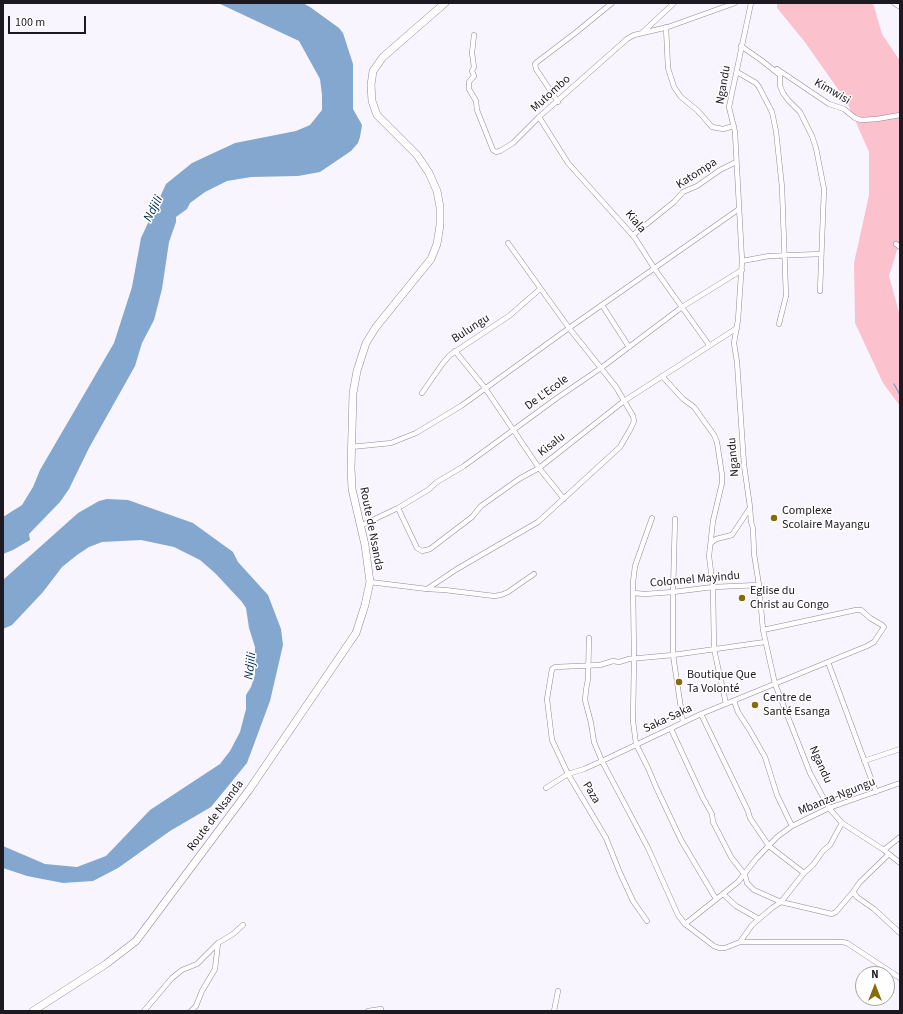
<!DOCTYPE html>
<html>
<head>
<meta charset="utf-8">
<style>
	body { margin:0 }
	#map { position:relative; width:903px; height:1014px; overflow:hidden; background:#f9f5fe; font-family:"Source Sans 3",sans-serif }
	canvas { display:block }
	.frame { position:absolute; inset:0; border:4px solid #1d1921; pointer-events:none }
	.north { position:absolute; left:855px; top:966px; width:40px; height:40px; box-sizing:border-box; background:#fff; border:1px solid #a5a3a6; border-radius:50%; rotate:0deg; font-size:11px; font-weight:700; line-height:16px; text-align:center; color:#1d1921 }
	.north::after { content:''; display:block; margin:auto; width:14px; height:18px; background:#876c09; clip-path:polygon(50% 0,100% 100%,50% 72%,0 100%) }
	.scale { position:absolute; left:8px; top:16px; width:78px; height:18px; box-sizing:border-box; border:2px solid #1d1921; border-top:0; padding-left:5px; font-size:12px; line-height:14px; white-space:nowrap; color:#1d1921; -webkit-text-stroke:3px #fff; paint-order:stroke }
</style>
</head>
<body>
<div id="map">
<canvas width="903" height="1014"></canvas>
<div class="frame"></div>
<div class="north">N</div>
<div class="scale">100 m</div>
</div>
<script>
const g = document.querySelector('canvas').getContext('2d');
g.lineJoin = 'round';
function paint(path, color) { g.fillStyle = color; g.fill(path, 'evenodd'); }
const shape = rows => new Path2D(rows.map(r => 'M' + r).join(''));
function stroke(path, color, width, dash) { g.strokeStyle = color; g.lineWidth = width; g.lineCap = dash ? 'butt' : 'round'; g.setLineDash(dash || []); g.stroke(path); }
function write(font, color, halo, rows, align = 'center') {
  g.font = font + ' "Source Sans 3",sans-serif'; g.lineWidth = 3; g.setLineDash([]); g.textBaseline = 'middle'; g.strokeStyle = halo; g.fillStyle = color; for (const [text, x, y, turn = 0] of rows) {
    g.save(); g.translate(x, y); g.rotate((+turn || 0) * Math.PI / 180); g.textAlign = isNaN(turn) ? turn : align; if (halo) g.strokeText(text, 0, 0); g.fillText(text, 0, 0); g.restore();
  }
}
paint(shape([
	[777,3,873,3,882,34,900,61,900,245,897,250,889,276,900,316,900,406,883,383,855,323,854,263,869,195,869,152,847,102,804,41,777,8]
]), '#fbc1cd');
paint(shape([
	[218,3,303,3,310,7,339,28,343,33,353,64,353,109,362,125,360,137,358,143,351,151,320,172,298,176,251,177,227,181,205,192,190,203,187,209,176,217,176,222,169,242,162,289,154,320,142,343,135,366,89,448,69,489,60,502,29,534,30,540,13,550,3,554,3,517,22,505,33,487,40,470,114,343,132,287,141,238,166,184,192,163,235,143,296,131,310,125,322,110,322,95,320,79,299,41],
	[107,499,128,500,193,523,233,552,238,562,268,595,281,629,283,645,270,701,247,763,211,807,170,831,118,868,93,881,63,883,27,876,3,868,3,846,45,864,77,867,106,856,150,810,220,764,230,751,240,732,246,709,246,695,251,687,255,675,255,647,249,628,246,608,242,602,215,573,200,560,174,547,141,540,102,542,89,547,77,555,62,567,43,592,12,625,3,629,3,580,78,513,99,501]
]), '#83a7ce');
stroke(shape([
	[894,384,900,395]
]), '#83a7ce', 1.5);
const street = shape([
	[751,3,729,107,735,132,742,261,738,320,734,343,737,362,744,465,750,507,751,522,753,528,754,554,759,585,763,630,775,684,810,773,829,808,842,823,884,850,900,863],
	[894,3,900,7],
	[666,27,668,68,674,87,681,97,698,111,712,127,723,129,734,126],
	[643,32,674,3],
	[474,35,472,53,474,67,472,71,474,76,469,82,469,89,476,101,477,110,493,150,496,152,500,151,513,143,539,117,627,39,634,35,668,27,735,3],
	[741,46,761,60,780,75,780,86,783,93,788,100,800,112,812,136,816,148,824,189,820,291],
	[777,69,829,104,844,109,855,118,861,120,877,119,900,115],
	[737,72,756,83,759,87,772,112,776,131,782,187,786,296,779,324],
	[558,102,536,69,535,64,537,62,574,34,612,3],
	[539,117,568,163,635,238,654,268,709,345],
	[633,235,674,202,683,192,697,186,720,170,736,162],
	[896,244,900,247],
	[742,261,769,256,821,254],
	[602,305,629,347],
	[455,351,485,388,539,468,564,499],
	[662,376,683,399,694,407,714,435,717,442,722,475,722,483,713,521,709,556,713,587,714,649,726,704],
	[422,393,443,363,450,355,509,316,540,289],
	[351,447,391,443,416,433,461,406,569,328,739,209],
	[398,508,417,548,422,551,430,549,472,517,481,506,519,479,539,468,624,401,737,328],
	[652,518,635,566,633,582,634,659,633,721,636,744,648,768,656,787,681,840,716,899],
	[675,519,673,592,673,655,683,722],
	[360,526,398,508,428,490,437,482,464,466,557,398,601,368,682,307,742,270],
	[711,543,716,539,732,535,750,508],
	[370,582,427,589,445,590,494,596,501,595,508,592,534,574],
	[427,589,457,569,538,522,620,447,631,428,634,421,633,416,616,387,569,328,508,243],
	[633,593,645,594,673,592,713,587,759,585],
	[589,638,588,679,586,690,585,700,591,723,594,742,602,761,648,848,678,915,685,924,714,946,719,948,725,948,740,942,842,942,847,943,900,978],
	[828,662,876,792],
	[734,701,738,712,749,729,765,757,777,795,792,826],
	[701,714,748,811,750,818,769,846,804,873],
	[671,729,703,798,712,814,713,822,731,857,745,875,747,883,754,890,781,902,832,914,836,912,853,892],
	[864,761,900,749],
	[546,788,568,774,584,769,602,761,701,714,867,646,874,642,884,627,882,625,870,618,861,610,856,610,763,630],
	[884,850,900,837],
	[889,854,860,882,853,892,857,897,874,909,900,933],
	[723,894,736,906,759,919],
	[647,921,633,901,620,873,606,838,568,774,552,740,547,699,552,669,555,667,600,665,613,661,619,662,629,659,673,655,765,642],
	[685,924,738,882,756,859,777,837,792,826,829,808,900,783],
	[740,942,752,925,772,908,781,902,804,873,813,865,823,851,830,845,842,823],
	[144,1011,172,978,182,970,197,964,218,943,233,934,243,925],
	[191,1011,196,1006,202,991,215,969,218,943],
	[368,1011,381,1009],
	[554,1011,558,991]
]);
const secondary = shape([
	[33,1011,106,964,136,941,249,790,356,633,365,605,370,582,365,545,352,489,351,468,353,393,357,371,366,343,376,327,431,259,437,244,440,225,440,207,437,191,429,173,417,155,377,115,372,101,371,85,373,71,383,57,445,3]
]);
stroke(street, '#92889b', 5.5);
stroke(secondary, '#92889b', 8);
stroke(street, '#fff', 4.5);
stroke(secondary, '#fff', 7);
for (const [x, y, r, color] of [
	[774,518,4,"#876c09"],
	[742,598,4,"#876c09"],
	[679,682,4,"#876c09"],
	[755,705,4,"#876c09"]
]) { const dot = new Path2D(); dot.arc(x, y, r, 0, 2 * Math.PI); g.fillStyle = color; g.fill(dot); stroke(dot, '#fff', 1.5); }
write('12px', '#1d1921', '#fff', [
	["Ngandu",724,85,-80],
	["Kimwisi",832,92,30],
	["Mutombo",551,94,-42],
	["Katompa",697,174,-33],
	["Kiala",635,222,50],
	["Bulungu",471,329,-33],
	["De L'Ecole",547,393,-36],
	["Kisalu",552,445,-38],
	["Ngandu",734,457,-95],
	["Route de Nsanda",371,529,79],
	["Colonnel Mayindu",695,580,-5],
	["Saka-Saka",668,719,-25],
	["Ngandu",820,765,66],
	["Paza",591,793,59],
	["Mbanza-Ngungu",837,797,-22],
	["Route de Nsanda",216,816,-53]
]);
write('12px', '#1d1921', '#fff', [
	["Complexe",782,511],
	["Scolaire Mayangu",782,525],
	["Eglise du",750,591],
	["Christ au Congo",750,605],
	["Boutique Que",687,675],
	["Ta Volonté",687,689],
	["Centre de",763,698],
	["Santé Esanga",763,712]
], 'left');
write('italic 13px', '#022b4f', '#fff', [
	["Ndjili",154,209,-63],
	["Ndjili",251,666,-83]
]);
</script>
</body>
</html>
